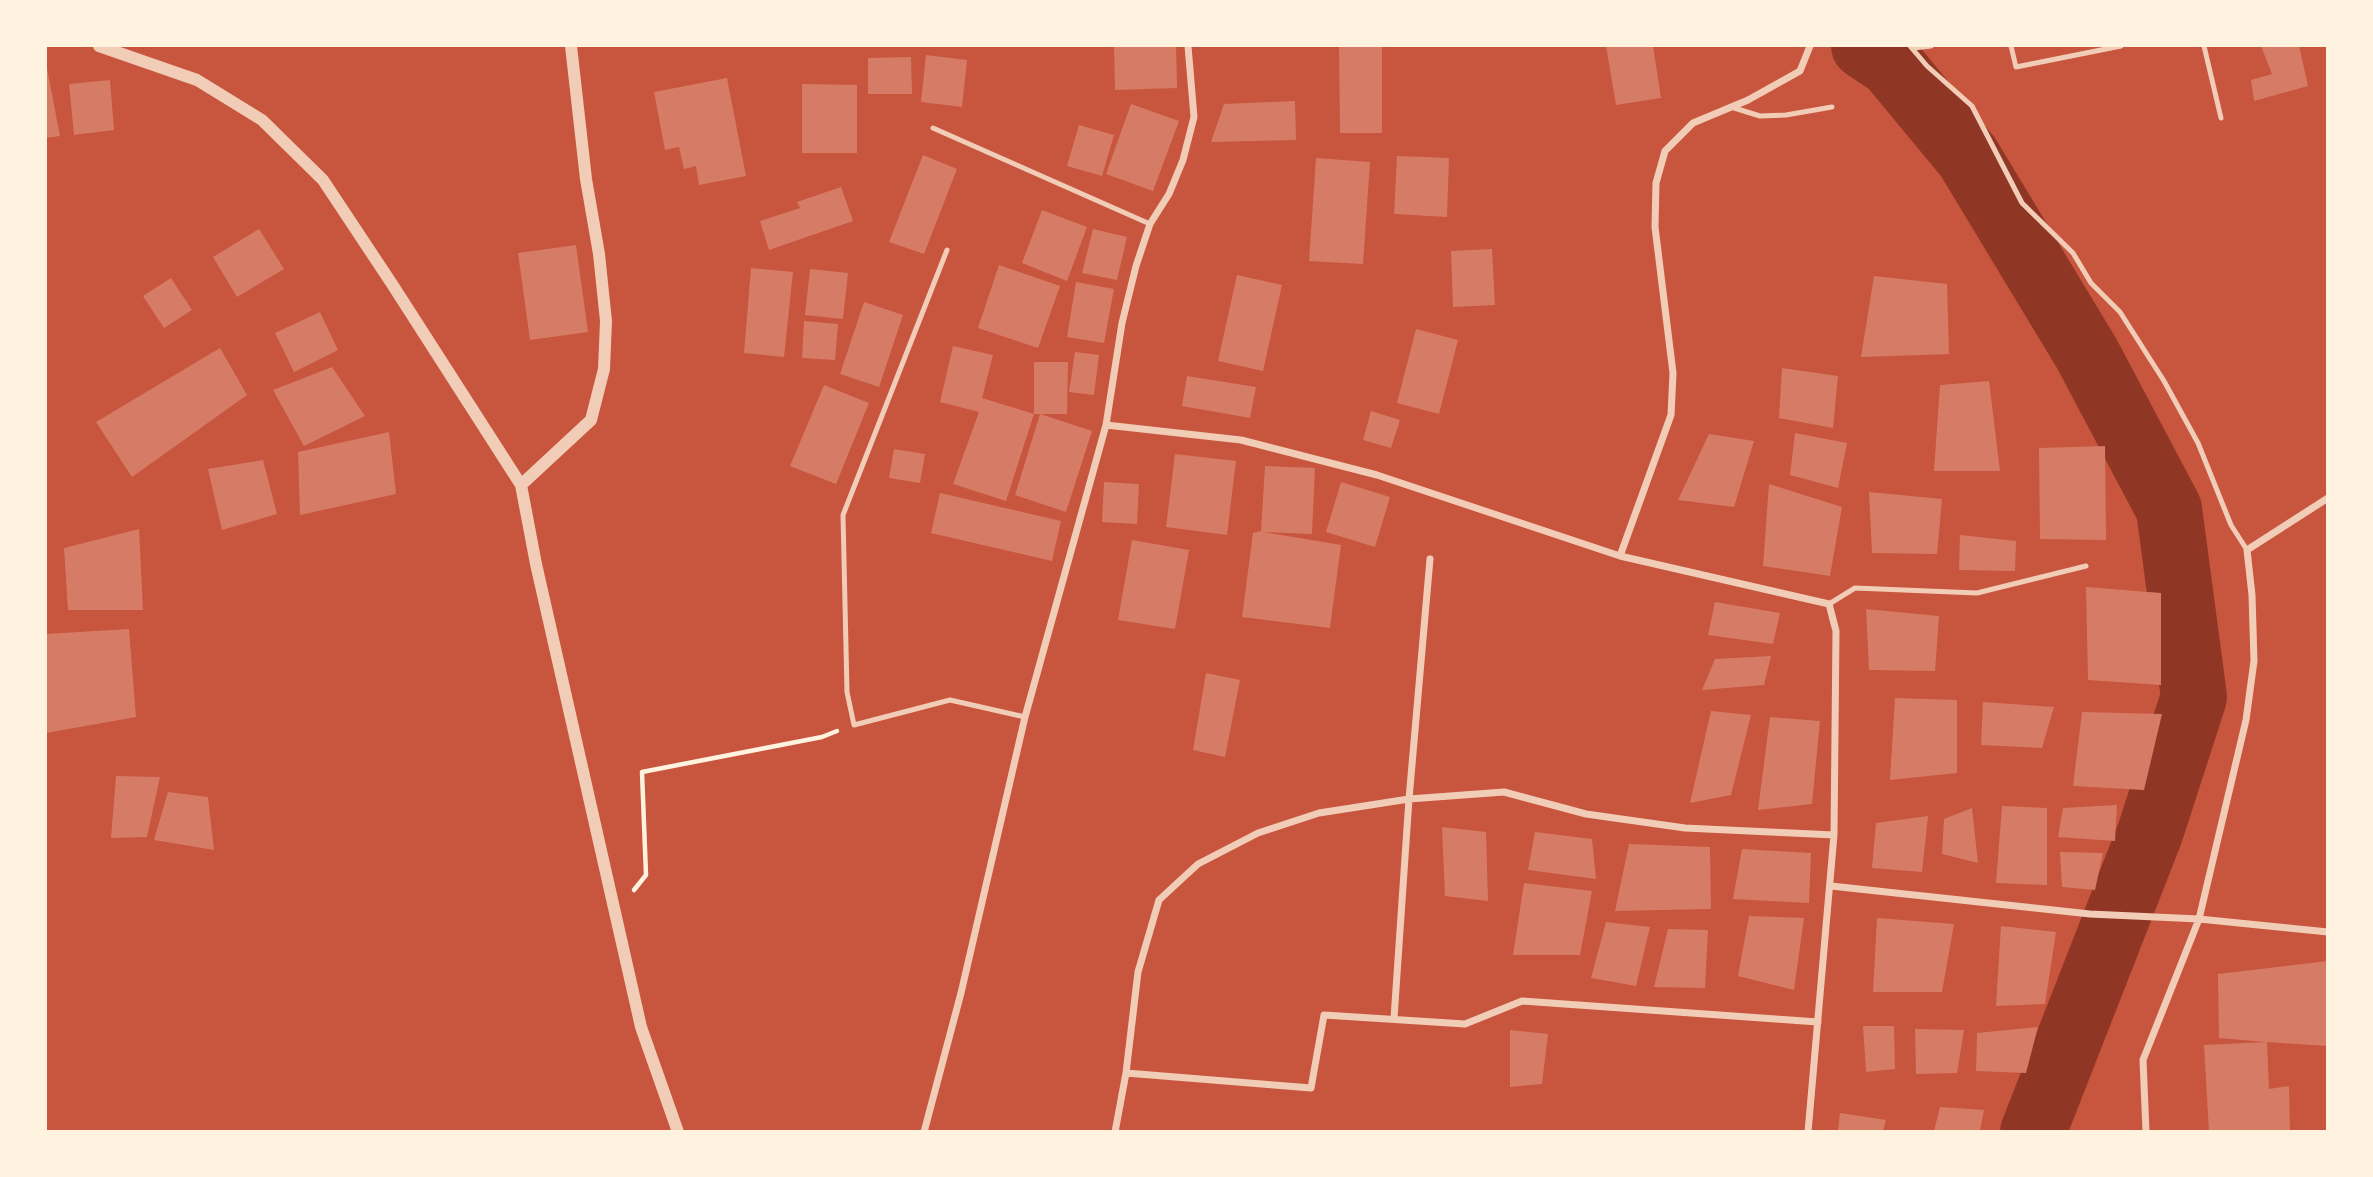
<!DOCTYPE html>
<html>
<head>
<meta charset="utf-8">
<style>
	body { margin:0 }
	#map { position:relative; width:2373px; height:1177px; overflow:hidden; background:#c8553d; font-family:"Varela Round",sans-serif }
	canvas { display:block }
	.frame { position:absolute; inset:0; border:47px solid #fff3e0; pointer-events:none }
</style>
</head>
<body>
<div id="map">
<canvas width="2373" height="1177"></canvas>
<div class="frame"></div>
</div>
<script>
const g = document.querySelector('canvas').getContext('2d');
g.lineJoin = 'round';
const shape = rows => new Path2D(rows.map(r => 'M' + r).join(''));
function stroke(path, color, width, dash) { g.strokeStyle = color; g.lineWidth = width; g.lineCap = dash ? 'butt' : 'round'; g.setLineDash(dash || []); g.stroke(path); }
function paint(path, color) { g.fillStyle = color; g.fill(path, 'evenodd'); }
stroke(shape([
	[1864,46,1891,64,1968,157,2087,354,2169,509,2194,697,2150,833,2033,1132]
]), '#8f3625', 66);
paint(shape([
	[1114,46,1176,46,1177,88,1115,90],
	[1339,46,1382,46,1382,133,1340,133],
	[1606,46,1653,46,1661,98,1616,105],
	[2261,46,2299,46,2308,86,2254,101,2251,80,2272,74],
	[926,55,967,60,962,107,921,102],
	[911,57,912,94,868,94,868,58],
	[46,63,60,136,46,138],
	[727,78,746,176,699,185,696,166,684,169,679,147,665,150,654,92],
	[110,80,114,130,74,135,69,84],
	[802,84,857,85,857,153,802,153],
	[1295,101,1296,140,1211,142,1224,104],
	[1131,104,1179,121,1153,191,1106,174],
	[1079,125,1114,135,1102,176,1067,166],
	[923,155,957,169,924,254,889,242],
	[1397,156,1449,158,1447,217,1394,214],
	[1316,158,1370,162,1363,264,1309,261],
	[841,187,853,221,769,250,760,221,800,208,797,202],
	[1042,210,1087,227,1067,281,1022,263],
	[259,229,284,269,237,297,213,257],
	[1093,229,1127,237,1117,280,1082,273],
	[576,245,588,332,530,340,518,253],
	[1492,249,1495,305,1453,307,1451,251],
	[999,265,1060,286,1038,348,978,328],
	[751,268,793,272,784,357,744,353],
	[810,269,848,273,843,319,805,315],
	[1237,275,1282,285,1263,371,1218,361],
	[1874,276,1947,284,1949,354,1861,357],
	[171,278,192,310,164,328,143,296],
	[1076,282,1114,289,1104,343,1067,337],
	[864,302,903,315,879,387,840,374],
	[320,312,338,350,294,372,275,333],
	[804,321,838,324,835,360,802,358],
	[1416,329,1458,340,1439,414,1397,403],
	[953,346,993,355,982,398,1034,414,1006,501,953,484,979,412,940,402],
	[220,348,247,395,132,477,96,422],
	[1075,352,1099,355,1094,395,1069,392],
	[1034,362,1068,362,1067,414,1034,414],
	[332,367,365,416,304,446,273,390],
	[1782,368,1838,376,1833,428,1779,418],
	[1187,376,1256,387,1250,418,1182,406],
	[1989,381,2000,471,1934,471,1940,385],
	[824,385,869,403,836,484,790,466],
	[1371,411,1400,420,1391,448,1363,440],
	[1040,414,1092,431,1066,512,1015,495],
	[389,432,396,494,300,515,298,452],
	[1795,433,1847,443,1838,488,1790,475],
	[1709,434,1754,441,1734,507,1678,500],
	[2105,446,2106,540,2040,539,2039,448],
	[894,449,925,454,920,483,889,478],
	[1175,454,1236,461,1227,535,1166,527],
	[263,460,277,514,222,530,208,469],
	[1265,466,1315,468,1312,534,1263,532,1341,545,1330,628,1242,617,1253,533,1261,531],
	[1104,482,1139,484,1137,524,1102,522],
	[1341,482,1390,497,1375,547,1326,532],
	[1769,484,1842,507,1830,576,1763,566],
	[1869,492,1942,499,1937,554,1872,553],
	[940,493,1061,521,1052,561,931,533],
	[139,529,143,610,68,610,64,548],
	[1960,535,2016,541,2015,571,1959,570],
	[1132,540,1189,550,1175,629,1118,620],
	[2086,587,2161,593,2161,685,2088,680],
	[1715,602,1780,613,1773,644,1708,635],
	[1866,609,1939,616,1935,671,1869,670],
	[129,629,136,717,46,733,46,634],
	[1771,656,1764,685,1702,690,1715,659],
	[1206,673,1240,680,1225,757,1193,750],
	[1895,698,1957,700,1957,773,1890,780],
	[1983,702,2054,707,2042,748,1981,745],
	[1711,711,1751,715,1731,795,1690,803],
	[2082,712,2162,714,2144,790,2073,786],
	[1770,717,1820,721,1812,804,1758,810],
	[116,776,160,777,147,837,111,838],
	[168,792,208,797,214,850,154,840],
	[2117,805,2115,841,2058,837,2063,808],
	[2002,806,2047,808,2047,885,1996,883],
	[1972,808,1978,863,1942,854,1944,819],
	[1928,816,1922,872,1872,868,1876,823],
	[1442,827,1486,832,1488,901,1445,896],
	[1535,832,1592,839,1596,879,1528,870],
	[1629,844,1710,847,1711,909,1615,911],
	[1742,849,1811,853,1809,903,1733,899],
	[2060,852,2103,853,2095,890,2062,887],
	[1524,883,1592,891,1580,955,1513,955],
	[1749,916,1804,918,1794,990,1738,976],
	[1877,918,1954,924,1942,992,1873,992],
	[1606,922,1650,927,1636,986,1591,978],
	[2001,926,2056,932,2045,1004,1996,1006],
	[1668,929,1708,930,1705,988,1654,987],
	[2328,961,2328,1046,2267,1042,2269,1089,2289,1086,2290,1131,2209,1131,2204,1045,2267,1042,2219,1038,2218,974],
	[1863,1026,1894,1026,1895,1069,1866,1072],
	[2038,1027,2026,1073,1976,1071,1977,1033],
	[1915,1029,1964,1030,1957,1073,1916,1074],
	[1510,1030,1548,1034,1542,1084,1510,1087],
	[1940,1107,1984,1110,1980,1131,1934,1131],
	[1840,1113,1886,1120,1883,1131,1838,1131]
]), '#d67c66');
stroke(shape([
	[634,890,646,875,642,772,822,737,837,731]
]), '#fff3e0', 4.5);
stroke(shape([
	[1910,46,1927,66,1972,106,2022,203,2073,253,2091,283,2120,312,2164,381,2198,443,2231,525,2247,550],
	[2011,46,2016,67,2121,46],
	[2204,46,2221,118],
	[1914,48,1931,46],
	[1731,107,1760,116,1786,115,1832,107],
	[933,128,1150,224],
	[947,250,843,515,847,692,854,725,950,700,1025,717],
	[1829,604,1855,588,1977,593,2086,566]
]), '#f1ccb7', 5);
stroke(shape([
	[1106,425,1241,440,1377,475,1620,556,1829,604,1836,631,1834,835,1808,1132],
	[1620,556,1671,415,1673,373,1655,227,1656,183,1665,151,1693,123,1748,100,1800,71,1810,46],
	[1831,886,2090,914,2199,919,2328,932],
	[1394,1018,1409,799,1430,559],
	[1126,1073,1311,1088,1324,1015,1465,1024,1522,1001,1818,1022],
	[924,1132,961,993,1025,717,1106,425,1122,323,1136,266,1150,224,1169,194,1183,160,1194,117,1188,46],
	[1115,1132,1126,1073,1138,972,1159,900,1198,864,1258,833,1319,813,1409,799,1504,792,1586,814,1685,828,1834,835],
	[2146,1132,2143,1060,2199,919,2246,720,2254,661,2252,595,2247,550,2328,498]
]), '#f1ccb7', 7);
stroke(shape([
	[99,46,197,80,262,120,323,180,392,284,521,485,536,564,641,1027,678,1132],
	[521,485,591,420,604,369,606,321,599,254,586,179,571,46]
]), '#f1ccb7', 12);
</script>
</body>
</html>
